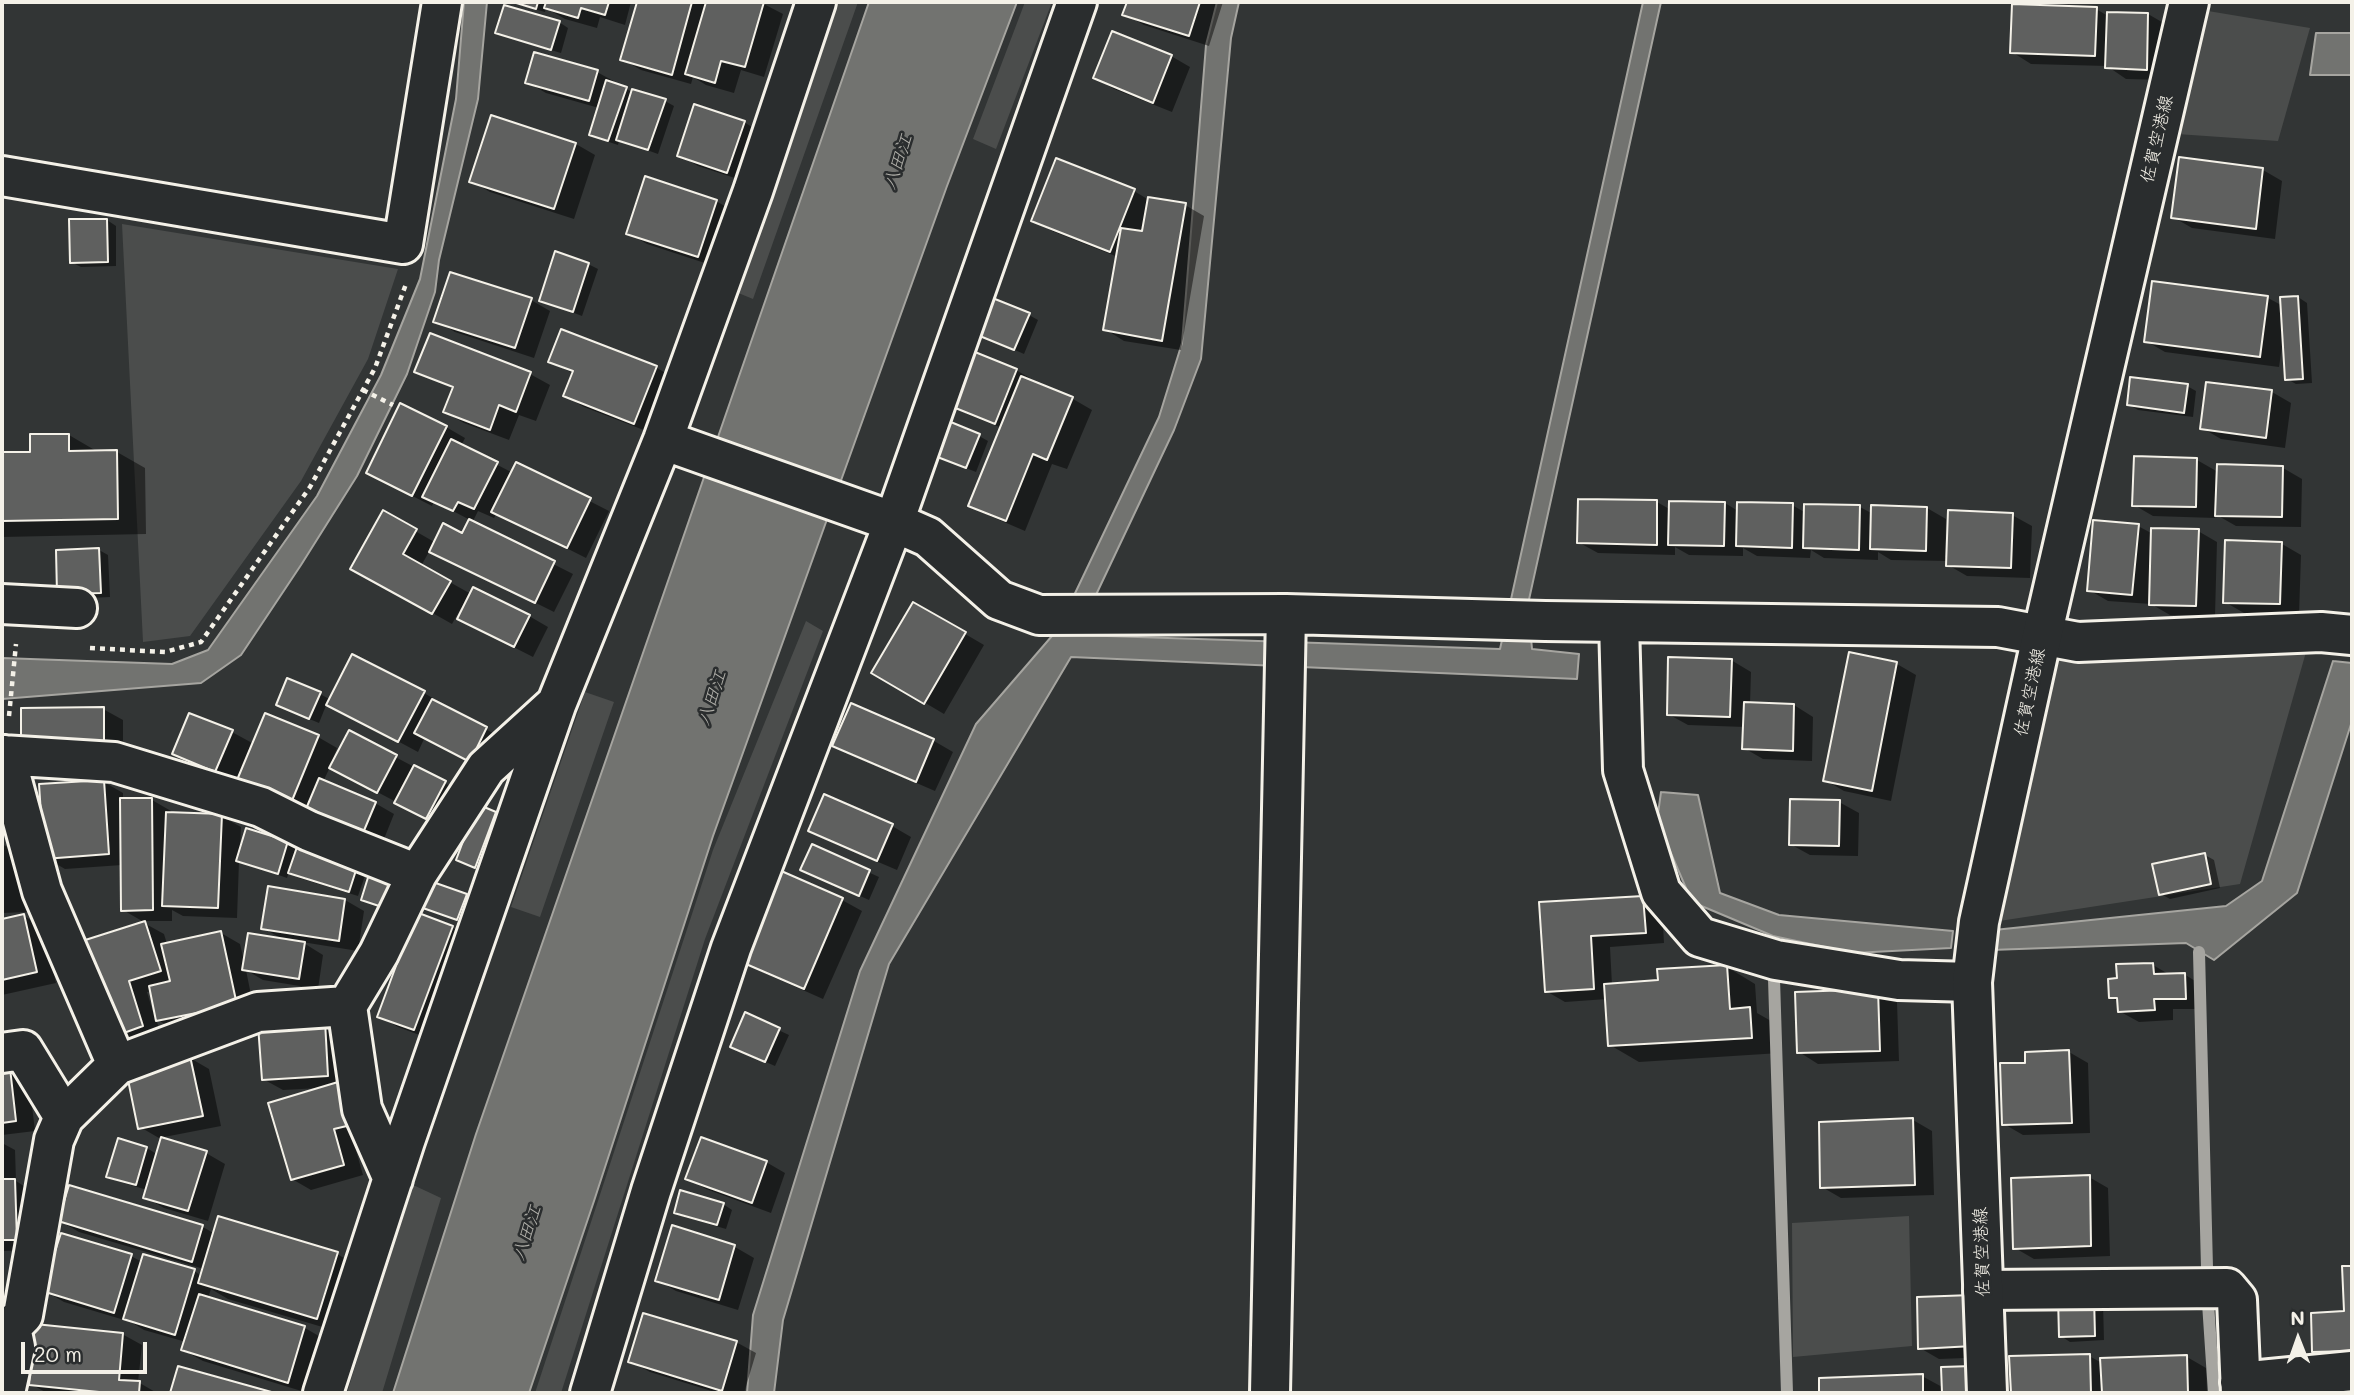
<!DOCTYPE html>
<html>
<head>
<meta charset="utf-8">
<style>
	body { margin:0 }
	#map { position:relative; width:2354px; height:1395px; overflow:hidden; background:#323535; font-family:Mali,sans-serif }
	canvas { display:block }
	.frame { position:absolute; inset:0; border:4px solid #f4f1e8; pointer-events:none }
	.north { position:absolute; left:2263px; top:1304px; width:70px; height:70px; -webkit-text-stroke:5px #2a2d2e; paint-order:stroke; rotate:359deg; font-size:19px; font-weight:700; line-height:28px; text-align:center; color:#f4f1e8 }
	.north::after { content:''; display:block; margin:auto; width:24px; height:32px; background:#f4f1e8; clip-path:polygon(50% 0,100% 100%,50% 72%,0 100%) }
	.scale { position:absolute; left:21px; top:1342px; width:126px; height:32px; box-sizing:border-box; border:4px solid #f4f1e8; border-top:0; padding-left:9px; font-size:21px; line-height:24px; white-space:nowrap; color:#f4f1e8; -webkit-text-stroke:5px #2a2d2e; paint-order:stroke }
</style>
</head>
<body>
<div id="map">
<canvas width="2354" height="1395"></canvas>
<div class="frame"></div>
<div class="north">N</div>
<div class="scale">20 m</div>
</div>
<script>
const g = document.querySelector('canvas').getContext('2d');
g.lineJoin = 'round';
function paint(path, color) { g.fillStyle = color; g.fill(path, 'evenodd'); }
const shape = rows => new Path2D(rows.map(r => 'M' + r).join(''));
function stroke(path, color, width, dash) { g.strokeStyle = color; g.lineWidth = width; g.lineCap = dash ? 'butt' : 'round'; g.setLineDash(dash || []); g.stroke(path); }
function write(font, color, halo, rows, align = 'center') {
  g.font = font + ' Mali,"Klee One",sans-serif'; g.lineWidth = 5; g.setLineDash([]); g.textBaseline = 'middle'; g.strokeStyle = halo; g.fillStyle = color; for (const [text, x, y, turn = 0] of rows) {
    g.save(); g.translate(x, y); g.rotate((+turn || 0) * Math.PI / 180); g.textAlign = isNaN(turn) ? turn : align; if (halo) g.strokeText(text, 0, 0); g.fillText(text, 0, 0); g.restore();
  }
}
paint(shape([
	[835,2,858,2,753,299,731,290],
	[1025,2,1052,2,996,149,973,139],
	[2202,10,2310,28,2278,141,2177,134],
	[122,224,398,269,368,359,301,481,190,636,143,642],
	[806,621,823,631,705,939,561,1393,535,1393,713,850],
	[2308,645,2240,884,1993,922,2059,657],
	[585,692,614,702,540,917,511,907],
	[411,1184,441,1198,382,1393,347,1393],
	[1909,1216,1912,1346,1793,1357,1792,1223]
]), '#4b4d4c');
const water = shape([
	[464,2,487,2,478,99,439,260,435,292,407,374,357,476,301,565,241,655,201,683,2,699,2,658,172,664,208,650,317,496,381,375,420,279,456,99,464,2],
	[869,2,1017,2,947,186,713,836,594,1201,529,1393,393,1393,476,1134,869,2],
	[1217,2,1239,2,1231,38,1201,359,1174,430,1077,635,1500,649,1643,2,1661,2,1528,604,1532,649,1579,654,1577,679,1071,657,889,964,783,1320,774,1393,747,1393,753,1315,860,971,976,724,1058,629,1159,417,1182,343,1206,45,1217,2],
	[2316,33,2352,33,2352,75,2310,75,2316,33],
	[2333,661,2352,663,2352,721,2297,893,2214,960,2186,943,1991,950,1994,930,2226,906,2262,881,2333,661],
	[1661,792,1698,795,1720,893,1779,915,1953,931,1951,948,1853,953,1773,936,1692,902,1657,821,1661,792]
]);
paint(water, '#727370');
stroke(water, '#a6a5a0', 2);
paint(shape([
	[509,2,631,2,625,25,600,17,597,28,565,19,546,8,545,12],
	[638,2,703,2,707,4,707,2,760,2,783,14,764,77,741,70,734,93,706,85,693,77,691,84,641,70,622,59],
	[1122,2,1223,2,1209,46,1144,25,1125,14,1128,5],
	[2096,9,2108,16,2109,14,2148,14,2167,25,2166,80,2126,79,2107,66,2031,64,2012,52],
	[559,22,568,28,561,53,507,37,497,32],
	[535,54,597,72,617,83,616,85,633,92,665,101,674,106,658,154,619,140,618,145,600,139,591,134,599,108,546,93,527,82],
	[1171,56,1190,67,1172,112,1114,89,1095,78],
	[493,117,576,144,595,155,574,219,490,192,471,181],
	[744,122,763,134,747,182,698,166,679,155],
	[2263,170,2282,181,2275,239,2192,228,2173,217],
	[1134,191,1149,200,1185,205,1204,216,1181,350,1124,341,1105,329,1118,257,1052,231,1033,220],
	[716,201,735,212,717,267,647,244,628,233],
	[107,220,116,226,116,266,81,267,71,262],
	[588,264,598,269,582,316,541,300],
	[2154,283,2268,298,2283,306,2298,297,2307,303,2312,383,2296,384,2287,379,2283,340,2279,367,2165,352,2146,341],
	[531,300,550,311,534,358,455,332,436,321],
	[1029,315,1038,320,1024,354,972,331],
	[562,331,657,368,676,379,654,434,584,407,565,396,574,374,550,361],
	[431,335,530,374,550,385,536,421,519,415,509,440,464,423,445,412,454,389,417,371],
	[1016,370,1035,381,1035,384,1073,399,1092,410,1067,469,1052,464,1025,531,990,516,971,505,1002,428,969,415,950,404],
	[2208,384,2272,392,2291,403,2285,448,2221,439,2202,428],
	[2187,386,2196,391,2193,417,2138,410,2128,404],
	[446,427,465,438,461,446,513,473,517,464,609,511,586,558,497,513,494,518,478,511,472,523,573,574,554,612,430,550,421,566,471,594,529,616,548,627,533,657,478,629,461,608,452,624,353,568,384,513,436,543,463,535,470,520,434,501,432,506,387,483],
	[69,435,98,452,117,452,145,468,146,534,2,537,2,454,32,453],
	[979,436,988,441,976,472,938,457],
	[2197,460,2218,472,2283,468,2302,479,2301,527,2236,526,2215,514,2215,518,2153,516,2134,505],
	[1657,502,1671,510,1725,503,1738,511,1792,505,1806,513,1860,507,1873,514,1927,508,1946,519,1945,557,1948,558,2012,515,2032,526,2030,578,1967,576,1948,565,1948,561,1891,560,1878,552,1878,560,1824,558,1811,550,1810,558,1757,556,1743,548,1743,556,1689,555,1675,547,1675,555,1598,553,1578,542],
	[2138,526,2153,534,2198,531,2217,542,2215,616,2170,615,2151,604,2108,601,2089,590],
	[2282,544,2301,555,2299,615,2244,613,2225,602],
	[99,550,108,555,110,597,68,599],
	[914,604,984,645,944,714,873,672],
	[1850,655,1897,664,1916,675,1891,801,1844,791,1825,780],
	[1731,660,1751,672,1750,704,1794,705,1813,717,1812,761,1763,759,1744,748,1745,727,1688,725,1668,714],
	[424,693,443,704,442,706,506,740,490,771,425,737,418,752,327,703,319,723,288,710,320,694,331,700],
	[852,705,934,741,953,752,935,791,854,756,835,745],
	[103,709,123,720,123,752,42,752],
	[266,715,318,737,337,748,332,761,334,762,350,733,454,788,436,823,330,767,323,782,375,803,394,814,380,849,236,778,234,782,193,765,174,754,232,732,254,744],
	[104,782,123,793,123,800,152,800,171,811,171,814,221,816,241,827,240,850,287,843,298,849,367,870,358,896,299,878,289,872,287,878,239,861,237,918,183,916,172,910,172,921,142,921,123,910,122,865,65,869,46,858],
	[2,785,4,786,4,833,2,833],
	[1839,802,1859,813,1858,856,1810,855,1790,844],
	[495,813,504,818,484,872,458,860],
	[892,826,911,837,897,870,829,841,810,830],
	[2,844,24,857,27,912,2,913],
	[813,847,879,877,869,900,802,870],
	[2205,855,2214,860,2220,888,2170,899,2161,894],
	[780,872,842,900,862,911,823,999,760,971,741,960],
	[269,888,345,900,364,911,358,951,302,942,323,955,318,989,263,980,246,970,255,1015,177,1031,156,1019,162,1037,130,1047,111,1036,144,923,164,934,167,944,221,933,240,944,245,965,284,940,263,928],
	[151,991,156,1011,153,1012,147,992],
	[466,896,475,901,467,924,422,906],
	[1643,897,1662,908,1664,943,1610,947,1612,985,1660,982,1727,967,1755,984,1757,1013,1778,1025,1780,1053,1639,1062,1610,1045,1607,999,1565,1002,1546,991,1541,903],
	[417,914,453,928,472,939,433,1040,398,1027,379,1016],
	[24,916,43,927,56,983,2,995,2,921],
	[2153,965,2170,975,2184,974,2203,986,2204,1009,2173,1009,2173,1020,2139,1022,2119,1011,2119,1002,2110,997,2118,980],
	[1877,991,1897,1002,1899,1061,1818,1064,1799,1052],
	[746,1015,789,1035,775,1066,741,1051],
	[324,1023,344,1034,369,1135,353,1140,363,1175,311,1190,292,1179,320,1088,283,1090,263,1079],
	[2069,1052,2088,1063,2090,1133,2023,1135,2004,1124,2027,1064],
	[190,1058,209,1069,221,1126,159,1138,140,1127],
	[9,1070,29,1081,35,1131,2,1135,2,1071],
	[1913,1120,1932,1131,1934,1195,1841,1198,1822,1187],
	[2,1143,15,1150,16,1181,33,1192,36,1250,2,1251],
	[147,1148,158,1155,206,1153,225,1164,208,1221,164,1208,145,1197,147,1190,117,1181,108,1176],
	[766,1162,785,1173,771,1213,706,1189,687,1178],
	[2089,1177,2108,1188,2110,1256,2034,1259,2015,1248],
	[70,1187,203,1227,215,1234,337,1254,365,1270,346,1334,228,1299,211,1289,208,1298,305,1328,324,1339,308,1393,203,1361,183,1350,186,1342,144,1330,131,1322,64,1302,45,1291,131,1256,142,1262,194,1271,202,1276,204,1269,79,1232,60,1221],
	[723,1204,732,1210,726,1229,685,1217,676,1212],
	[673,1228,735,1247,754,1258,738,1310,676,1291,657,1280],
	[2352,1267,2352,1362,2333,1362,2314,1351,2346,1313,2344,1268],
	[1919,1299,1992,1357,1939,1359,1920,1348],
	[2059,1299,2103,1303,2104,1340,2070,1342,2061,1336],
	[122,1334,142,1345,138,1382,157,1393,47,1393,31,1384],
	[736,1342,756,1353,744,1393,718,1393,650,1372,630,1361],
	[2089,1356,2102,1363,2187,1357,2206,1368,2207,1393,2012,1393,2011,1358],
	[1922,1376,1944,1388,1982,1393,1821,1393,1821,1379]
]), '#0007');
stroke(shape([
	[2199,952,2207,1268],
	[1774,979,1787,1393],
	[2208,1303,2214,1393]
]), '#a6a5a0', 12);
const building = shape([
	[513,2,538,2,536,9,513,2],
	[546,2,609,2,605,15,581,8,578,18,544,8,546,2],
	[637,2,692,2,672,75,620,60,637,2],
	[706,2,764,2,745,67,721,61,715,83,685,74,706,2],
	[1127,2,1200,2,1189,36,1122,15,1127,2],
	[2012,4,2097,7,2095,56,2010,53,2012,4],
	[504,5,560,21,551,50,495,33,504,5],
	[2107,12,2148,13,2147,70,2105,68,2107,12],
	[1112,31,1172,55,1153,103,1093,78,1112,31],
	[534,52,598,70,589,101,525,83,534,52],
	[606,80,627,87,608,141,589,135,606,80],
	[632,89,666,99,648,150,616,140,632,89],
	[694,104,745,121,727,173,677,156,694,104],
	[491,115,576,143,554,209,469,182,491,115],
	[2179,157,2263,168,2256,229,2171,218,2179,157],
	[1056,158,1135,189,1110,252,1031,221,1056,158],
	[645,176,717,200,698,257,626,234,645,176],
	[1148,197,1186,203,1162,341,1103,330,1121,228,1142,231,1148,197],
	[69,219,107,219,108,262,70,263,69,219],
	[555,251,589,263,573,312,539,301,555,251],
	[450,272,532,298,515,348,433,322,450,272],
	[2152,281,2268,296,2260,357,2144,342,2152,281],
	[985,295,1030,313,1014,350,970,332,985,295],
	[2298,296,2303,379,2285,380,2280,297,2298,296],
	[561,329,657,366,634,424,563,396,573,371,548,362,561,329],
	[430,333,531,372,516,412,499,405,490,430,443,412,453,387,414,372,430,333],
	[970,350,1017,369,995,424,948,405,970,350],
	[1021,376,1073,397,1047,460,1033,454,1006,521,968,506,1021,376],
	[2130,377,2188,384,2184,413,2127,405,2130,377],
	[2206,382,2272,390,2266,438,2200,429,2206,382],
	[400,403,447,426,412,496,366,473,400,403],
	[941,418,980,434,966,468,927,453,941,418],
	[30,434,69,434,69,451,117,450,118,519,2,521,2,452,30,452,30,434],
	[451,439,498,462,474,509,458,502,453,511,422,497,451,439],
	[2134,456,2197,458,2196,507,2132,506,2134,456],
	[516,462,591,498,567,548,491,512,516,462],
	[2217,464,2283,466,2282,517,2215,516,2217,464],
	[1578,499,1657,500,1657,545,1577,543,1578,499],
	[1669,501,1725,502,1724,546,1668,545,1669,501],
	[1737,502,1793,503,1792,548,1736,546,1737,502],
	[1804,504,1860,505,1859,550,1803,548,1804,504],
	[1871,505,1927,507,1926,551,1870,549,1871,505],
	[383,510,417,529,403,554,451,581,432,614,350,569,383,510],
	[1948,510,2013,513,2011,568,1946,566,1948,510],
	[469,519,555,561,535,603,429,552,443,523,462,533,469,519],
	[2093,520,2139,524,2132,595,2087,591,2093,520],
	[2151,528,2199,529,2196,606,2149,605,2151,528],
	[2225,540,2282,542,2280,604,2223,603,2225,540],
	[99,548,101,593,57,594,56,550,99,548],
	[473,587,530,615,514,647,457,619,473,587],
	[913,602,966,632,924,704,871,673,913,602],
	[1849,652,1897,662,1872,791,1823,781,1849,652],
	[352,654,425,691,398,742,326,705,352,654],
	[1668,657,1732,659,1730,717,1667,715,1668,657],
	[287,678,321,692,309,719,276,705,287,678],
	[432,699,487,727,470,762,414,733,432,699],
	[1744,702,1794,704,1793,751,1742,749,1744,702],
	[851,703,934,739,916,782,832,746,851,703],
	[104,707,104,742,21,742,21,708,104,707],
	[189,713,233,730,215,772,172,754,189,713],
	[265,713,319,735,291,803,237,780,265,713],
	[349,730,397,755,377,793,329,768,349,730],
	[414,765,446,781,426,819,394,803,414,765],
	[319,778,376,802,360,840,303,816,319,778],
	[104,780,109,854,44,859,39,784,104,780],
	[824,794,893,824,877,861,808,831,824,794],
	[120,798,152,798,153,910,121,911,120,798],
	[1790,799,1840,800,1839,846,1789,845,1790,799],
	[477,804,496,812,475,868,456,860,477,804],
	[166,812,222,814,218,908,162,906,166,812],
	[246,828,288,841,278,874,236,861,246,828],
	[298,844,358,864,349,892,288,873,298,844],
	[812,844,870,870,859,896,800,870,812,844],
	[2205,853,2211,884,2159,895,2152,864,2205,853],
	[779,870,843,898,804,989,739,961,779,870],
	[370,871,394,878,385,908,361,900,370,871],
	[430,881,467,894,457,920,420,907,430,881],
	[268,886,345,899,339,941,261,929,268,886],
	[1643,896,1646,933,1591,936,1594,989,1545,992,1539,902,1643,896],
	[416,912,453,926,414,1030,377,1017,416,912],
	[24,914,37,972,2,980,2,919,24,914],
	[145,921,161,971,129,981,143,1026,110,1038,79,942,145,921],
	[221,931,237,1005,156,1021,149,986,170,981,161,944,221,931],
	[248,933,305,942,299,979,242,970,248,933],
	[2153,963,2154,974,2185,973,2186,999,2154,999,2155,1010,2118,1012,2117,998,2109,998,2108,979,2117,978,2116,964,2153,963],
	[1727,965,1730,1009,1750,1007,1752,1038,1608,1046,1604,984,1658,980,1657,969,1727,965],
	[1878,989,1880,1051,1797,1053,1795,992,1878,989],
	[745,1012,780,1028,765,1062,730,1047,745,1012],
	[325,1021,328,1076,262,1080,258,1025,325,1021],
	[2069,1050,2072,1123,2002,1125,2000,1063,2025,1063,2025,1052,2069,1050],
	[190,1056,203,1116,138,1129,126,1070,190,1056],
	[10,1068,16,1121,2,1123,2,1069,10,1068],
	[338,1082,351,1125,334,1129,344,1165,291,1180,268,1103,338,1082],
	[1913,1118,1915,1185,1820,1188,1819,1122,1913,1118],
	[161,1137,207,1151,188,1211,143,1198,161,1137],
	[701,1137,767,1161,752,1203,685,1179,701,1137],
	[118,1138,147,1147,136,1185,106,1177,118,1138],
	[2090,1175,2091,1246,2013,1249,2011,1178,2090,1175],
	[2,1179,15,1179,17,1240,2,1240,2,1179],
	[69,1185,203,1225,192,1262,58,1221,69,1185],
	[680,1190,724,1203,717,1225,674,1213,680,1190],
	[218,1216,338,1252,317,1319,198,1283,218,1216],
	[672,1225,735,1245,719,1300,655,1281,672,1225],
	[61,1233,132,1254,114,1313,42,1291,61,1233],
	[143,1254,195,1269,175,1335,123,1319,143,1254],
	[2342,1266,2352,1266,2352,1351,2312,1352,2311,1313,2344,1311,2342,1266],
	[199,1294,305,1326,288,1383,181,1350,199,1294],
	[1972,1295,1973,1346,1918,1349,1917,1297,1972,1295],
	[2094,1296,2095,1336,2059,1337,2058,1297,2094,1296],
	[643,1313,737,1341,722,1391,628,1362,643,1313],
	[35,1324,123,1333,119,1380,140,1381,139,1393,109,1393,29,1385,35,1324],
	[2090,1354,2091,1393,2011,1393,2009,1356,2090,1354],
	[2187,1355,2188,1393,2102,1393,2100,1358,2187,1355],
	[178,1366,275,1393,170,1393,178,1366],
	[1973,1366,1973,1393,1942,1393,1941,1367,1973,1366],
	[1923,1374,1923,1393,1819,1393,1819,1378,1923,1374]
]);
paint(building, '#5f605f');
stroke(building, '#f4f1e8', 2);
const minor = shape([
	[2,176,403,244,442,2],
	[663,440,894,522,928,537,999,600,1039,615,1286,614,1545,621,1998,627,2078,642,2321,632,2352,635],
	[2,604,77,608],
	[1619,622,1623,770,1661,892,1700,937,1776,960,1899,980,1972,982],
	[2,755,114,762,261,807,309,831,417,874],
	[5,755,42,891,117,1065],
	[347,1006,362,1109,393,1179],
	[2,1053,23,1050,64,1117],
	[1983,1290,2227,1288,2237,1300,2241,1393],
	[2,1327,11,1327,23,1315,54,1140,64,1117,117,1065,258,1012,347,1006,379,953,417,874,486,768,554,706],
	[2240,1382,2352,1371],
	[5,1393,15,1347,11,1327],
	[323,1393,405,1141,556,705,663,440,753,191,816,2],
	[590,1393,651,1191,731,948,894,522,1077,2],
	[1270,1393,1286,614]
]);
const major = shape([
	[1987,1393,1972,982,1979,922,2042,636,2189,2]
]);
stroke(minor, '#f4f1e8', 44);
stroke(major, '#f4f1e8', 44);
stroke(shape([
	[363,390,393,405],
	[90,648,165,652,201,642,310,487,375,368,406,284],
	[9,716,16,644]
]), '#f4f1e8', 4.5, [5, 5]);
stroke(minor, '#2a2d2e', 38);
stroke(major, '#2a2d2e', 38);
write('18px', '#f4f1e8', '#2a2d2e', [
	["佐賀空港線",2157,139,-77],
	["佐賀空港線",2030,692,-78],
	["佐賀空港線",1982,1252,-92]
]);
write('italic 19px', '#b3b2ac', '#2a2d2e', [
	["八田江",898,162,-71],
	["八田江",712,698,-71],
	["八田江",527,1233,-71]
]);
</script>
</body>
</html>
